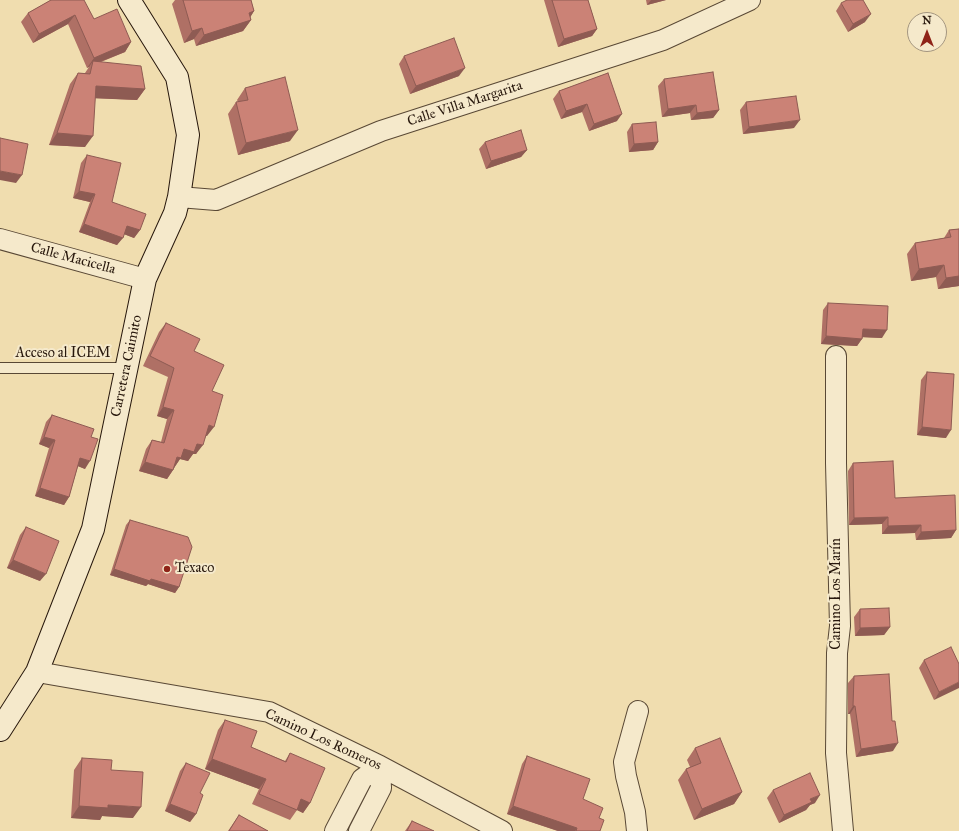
<!DOCTYPE html>
<html>
<head>
<meta charset="utf-8">
<style>
	body { margin:0 }
	#map { position:relative; width:959px; height:831px; overflow:hidden; background:#f0ddaf; font-family:"IM FELL Great Primer",serif }
	canvas { display:block }
	.north { position:absolute; left:907px; top:12px; width:40px; height:40px; box-sizing:border-box; background:#f5e9cb; border:1px solid #a3957f; border-radius:50%; rotate:0deg; font-size:11px; font-weight:700; line-height:16px; text-align:center; color:#27170c }
	.north::after { content:''; display:block; margin:auto; width:14px; height:18px; background:#8f2418; clip-path:polygon(50% 0,100% 100%,50% 72%,0 100%) }
</style>
</head>
<body>
<div id="map">
<canvas width="959" height="831"></canvas>
<div class="north">N</div>
</div>
<script>
const g = document.querySelector('canvas').getContext('2d');
g.lineJoin = 'round';
const shape = rows => new Path2D(rows.map(r => 'M' + r).join(''));
function stroke(path, color, width, dash) { g.strokeStyle = color; g.lineWidth = width; g.lineCap = dash ? 'butt' : 'round'; g.setLineDash(dash || []); g.stroke(path); }
function paint(path, color) { g.fillStyle = color; g.fill(path, 'evenodd'); }
function write(font, color, halo, rows, align = 'center') {
  g.font = font + ' "IM FELL Great Primer",serif'; g.lineWidth = 4; g.setLineDash([]); g.textBaseline = 'middle'; g.strokeStyle = halo; g.fillStyle = color; for (const [text, x, y, turn = 0] of rows) {
    g.save(); g.translate(x, y); g.rotate((+turn || 0) * Math.PI / 180); g.textAlign = isNaN(turn) ? turn : align; if (halo) g.strokeText(text, 0, 0); g.fillText(text, 0, 0); g.restore();
  }
}
const lane = shape([
	[0,368,127,368]
]);
const street = shape([
	[179,197,216,200,381,131,663,40,750,0],
	[0,239,145,279],
	[836,356,836,463,840,626,837,653,836,753,843,831],
	[37,672,269,712,380,766,502,831],
	[335,831,362,779,380,766],
	[359,831,381,788,380,766],
	[637,831,635,812,626,776,624,762,638,711]
]);
const secondary = shape([
	[0,730,37,672,93,529,145,279,175,213,179,197,188,135,177,77,129,0]
]);
stroke(lane, '#594835', 12);
stroke(street, '#594835', 22);
stroke(secondary, '#27170c', 24);
stroke(lane, '#f5e9cb', 10);
stroke(street, '#f5e9cb', 20);
stroke(secondary, '#f5e9cb', 22);
paint(shape([
	[51,0,94,19,131,42,125,52,101,62,145,89,137,100,95,98,85,147,49,145,70,84,78,73,85,73,89,67,87,68,68,24,33,43,21,22,28,13],
	[175,0,251,0,254,11,250,17,251,20,243,31,196,46,194,39,184,43,172,4],
	[544,0,588,0,597,29,592,36,558,47],
	[646,0,666,0,647,5],
	[841,3,865,22,848,32,836,11],
	[404,56,459,76,410,94,399,64],
	[608,73,617,121,589,131,582,112,561,119,553,99,559,91],
	[664,79,719,110,713,118,691,120,690,113,662,117,658,86],
	[245,88,290,141,238,155,228,114,236,102,238,102,237,100],
	[746,102,794,128,743,134,740,110],
	[632,124,658,142,653,150,629,152,627,132],
	[485,142,527,150,521,157,486,169,479,149],
	[87,155,112,202,140,230,134,238,124,234,117,245,79,232,90,202,73,198,81,163],
	[959,229,959,286,938,289,936,277,911,281,907,254,915,243,944,238,949,230],
	[828,303,882,338,863,337,857,346,821,344,823,310],
	[166,323,194,351,212,391,207,436,206,436,196,454,193,454,188,461,180,459,174,468,173,470,167,479,139,471,146,449,152,440,161,442,167,419,157,416,168,377,143,366,159,332],
	[927,372,946,438,917,435,921,380],
	[52,415,91,437,85,469,78,466,69,497,64,505,35,496,49,448,39,444,46,422],
	[853,463,895,498,956,530,951,538,916,540,915,533,882,534,882,524,849,525,848,471],
	[130,520,179,587,175,593,148,584,146,586,110,575,126,525],
	[26,527,40,581,7,568,20,535],
	[860,609,890,627,884,635,855,636,854,617],
	[924,660,959,664,934,700,919,668],
	[854,676,892,721,893,751,856,757,850,714,848,714,848,683],
	[225,720,251,747,285,761,290,753,310,803,303,813,297,810,290,820,252,804,259,789,205,769,218,730],
	[695,748,742,792,734,804,694,820,678,780,686,769,690,767,687,760],
	[527,756,583,799,599,818,600,831,558,831,507,814,522,764],
	[82,758,111,770,133,818,102,816,100,820,71,818,74,770],
	[186,763,200,793,196,814,190,822,165,811,180,771],
	[773,790,815,803,810,805,806,810,779,823,767,798],
	[239,815,268,831,228,831],
	[412,821,434,831,405,831]
]), '#af7065');
paint(shape([
	[651,0,666,0,647,5],
	[254,11,248,21,251,20,243,31,196,46,204,35,249,13],
	[871,14,865,22,848,32,853,24],
	[75,15,68,24,33,43,39,34],
	[202,28,194,39,184,43,192,31],
	[597,29,592,36,558,47,564,39],
	[131,42,125,52,92,65,93,61,89,67,87,68,94,58],
	[465,68,459,76,410,94,416,86],
	[96,86,145,89,137,100,88,98],
	[587,104,582,112,561,119,566,111],
	[696,105,690,113,662,117,668,109],
	[719,110,713,118,691,120,697,113],
	[622,114,617,121,589,131,594,124],
	[800,120,794,128,743,134,749,127],
	[298,130,290,141,238,155,246,143],
	[57,133,93,136,85,147,49,145],
	[658,142,653,150,629,152,634,144],
	[527,150,521,157,486,169,491,161],
	[0,171,22,175,16,183,0,180],
	[79,191,95,194,90,202,73,198],
	[84,224,123,238,117,245,79,232],
	[127,226,140,230,134,238,121,233],
	[944,265,936,277,911,281,919,269],
	[959,276,959,286,938,289,946,278],
	[863,329,887,330,882,338,858,337],
	[826,336,862,339,857,346,821,344],
	[163,407,174,410,167,419,157,416],
	[209,425,214,427,207,436,202,434],
	[922,427,951,430,946,438,917,435],
	[44,437,55,440,49,448,39,444],
	[197,444,203,445,196,454,193,454,188,461,180,459,174,468,171,467,184,449],
	[80,458,90,461,85,469,75,465],
	[145,462,173,470,167,479,139,471],
	[40,488,69,497,64,505,35,496],
	[888,517,882,524,849,525,854,518],
	[921,525,915,533,882,534,888,526],
	[956,530,951,538,916,540,921,532],
	[13,560,46,574,40,581,7,568],
	[114,569,151,579,179,587,175,593,148,584,146,586,110,575],
	[890,627,884,635,855,636,860,628],
	[959,682,959,688,934,700,939,692],
	[853,706,855,706,850,714,848,714],
	[898,743,893,751,856,757,861,749],
	[212,759,266,779,259,789,205,769],
	[742,792,734,804,694,820,702,809],
	[820,795,815,803,810,805,806,810,779,823,784,815,810,799],
	[301,799,310,803,303,813,297,810],
	[170,804,196,814,190,822,165,811],
	[108,805,141,807,133,818,102,816,100,820,71,818,79,806],
	[513,806,577,828,575,831,558,831,507,814]
]), '#8e5b53');
const building = shape([
	[51,0,84,0,94,19,117,9,131,42,94,58,75,15,39,34,28,13,51,0],
	[183,0,251,0,254,11,249,13,251,20,204,35,202,28,192,31,183,0],
	[552,0,588,0,597,29,564,39,552,0],
	[847,0,863,0,871,14,853,24,841,3,847,0],
	[454,38,465,68,416,86,404,56,454,38],
	[93,61,141,66,145,89,96,86,93,136,57,133,78,73,90,74,93,61],
	[713,72,719,110,697,113,696,105,668,109,664,79,713,72],
	[608,73,622,114,594,124,587,104,566,111,559,91,608,73],
	[285,77,298,130,246,143,236,102,248,100,245,88,285,77],
	[796,96,800,120,749,127,746,102,796,96],
	[656,122,658,142,634,144,632,124,656,122],
	[521,130,527,150,491,161,485,142,521,130],
	[0,138,28,144,22,175,0,171,0,138],
	[87,155,121,163,112,202,146,214,140,230,127,226,123,238,84,224,95,194,79,191,87,155],
	[959,229,959,276,946,278,944,265,919,269,915,243,951,237,949,230,959,229],
	[828,303,888,306,887,330,863,329,862,339,826,336,828,303],
	[166,323,200,339,194,351,224,365,212,391,223,395,214,427,209,425,203,445,197,444,194,452,184,449,181,458,177,457,173,470,145,462,152,440,164,443,174,410,163,407,174,368,150,356,166,323],
	[927,372,954,374,951,430,922,427,927,372],
	[52,415,94,429,91,437,98,439,90,461,80,458,69,497,40,488,55,440,44,437,52,415],
	[893,461,895,498,955,495,956,530,921,532,921,525,888,526,888,517,854,518,853,463,893,461],
	[130,520,188,537,192,547,179,587,151,579,150,581,114,569,130,520],
	[26,527,59,541,46,574,13,560,26,527],
	[889,608,890,627,860,628,860,609,889,608],
	[951,647,959,664,959,682,939,692,924,660,951,647],
	[889,674,892,721,895,721,898,743,861,749,855,706,853,706,854,676,889,674],
	[225,720,257,731,251,747,286,762,290,753,325,768,310,803,301,799,297,810,259,794,266,779,212,759,225,720],
	[720,738,742,792,702,809,686,769,701,763,695,748,720,738],
	[527,756,590,779,583,799,603,808,599,818,604,820,600,831,576,831,577,828,513,806,527,756],
	[82,758,112,760,111,770,143,772,141,807,108,805,108,808,79,806,82,758],
	[186,763,210,773,200,793,203,795,196,814,170,804,186,763],
	[810,773,820,795,810,799,812,802,784,815,773,790,810,773],
	[239,815,268,831,229,831,239,815],
	[412,821,434,831,407,831,412,821]
]);
paint(building, '#cb8276');
stroke(building, '#8e5b53', 1);
for (const [x, y, r, color] of [
	[167,569,4,"#8f2418"]
]) { const dot = new Path2D(); dot.arc(x, y, r, 0, 2 * Math.PI); g.fillStyle = color; g.fill(dot); stroke(dot, '#f5e9cb', 1.5); }
write('14px', '#27170c', '#f5e9cb', [
	["Calle Villa Margarita",465,104,-18],
	["Calle Macicella",73,259,15],
	["Acceso al ICEM",63,354],
	["Carretera Caimito",127,366,-78],
	["Camino Los Marín",837,594,-90],
	["Camino Los Romeros",323,740,25]
]);
write('14px', '#27170c', '#f5e9cb', [
	["Texaco",175,569]
], 'left');
</script>
</body>
</html>
